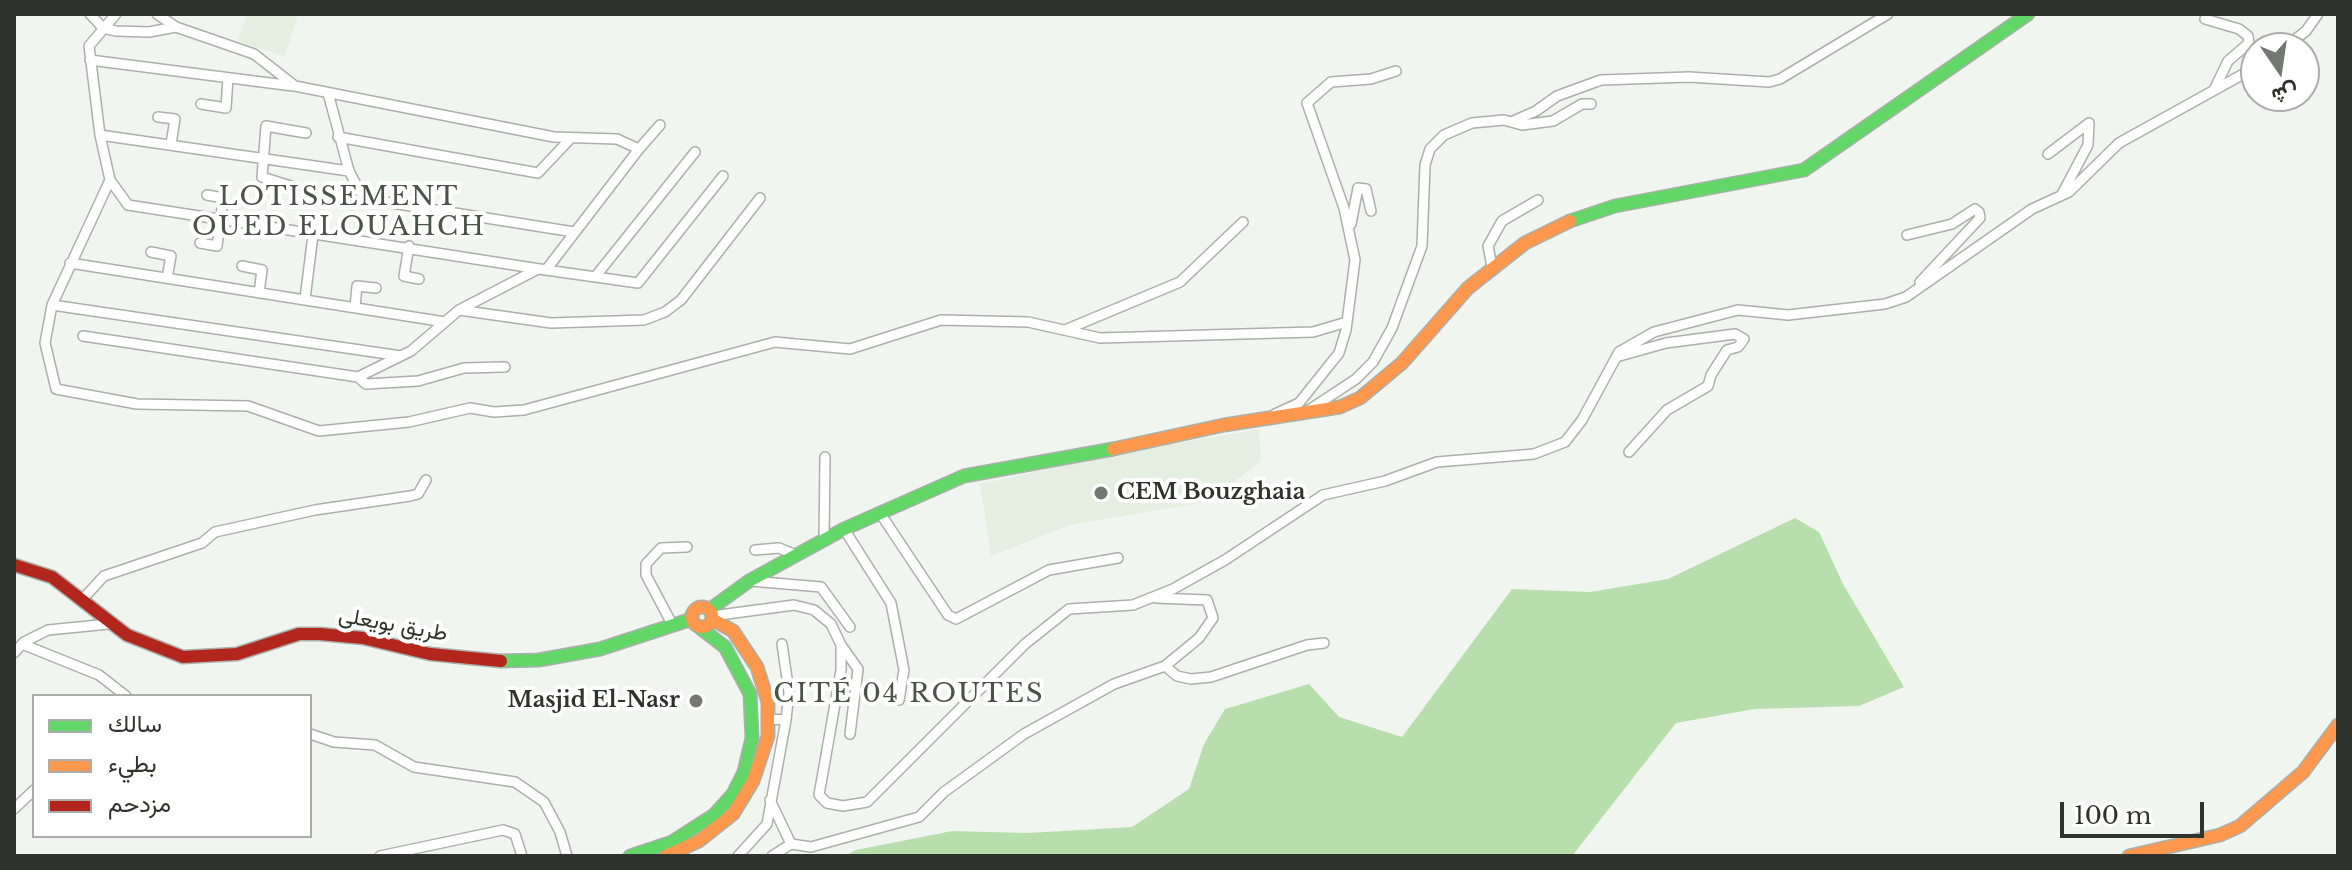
<!DOCTYPE html>
<html>
<head>
<meta charset="utf-8">
<style>
	body { margin:0 }
	#map { position:relative; width:2352px; height:870px; overflow:hidden; background:#f0f6ef; font-family:"Libre Baskerville",Vazirmatn,serif }
	canvas { display:block }
	.frame { position:absolute; inset:0; border:16px solid #2f332d; pointer-events:none }
	.legend { position:absolute; left:32px; top:694px; width:280px; height:144px; box-sizing:border-box; background:#fff; border:2px solid #acadab; margin:0; padding:10px 14px; list-style:none; font-size:24px; color:#2f332d }
	.legend li { display:flex; align-items:center; gap:16px; height:40px }
	.legend b { width:40px; border:2px solid #acadab }
	.north { position:absolute; left:2240px; top:32px; width:80px; height:80px; box-sizing:border-box; background:#fff; border:2px solid #acadab; border-radius:50%; rotate:167deg; font-size:22px; font-weight:700; line-height:32px; text-align:center; color:#2f332d }
	.north::after { content:''; display:block; margin:auto; width:28px; height:36px; background:#737771; clip-path:polygon(50% 0,100% 100%,50% 72%,0 100%) }
	.scale { position:absolute; left:2060px; top:802px; width:144px; height:36px; box-sizing:border-box; border:4px solid #2f332d; border-top:0; padding-left:10px; font-size:24px; line-height:28px; white-space:nowrap; color:#2f332d; -webkit-text-stroke:6px #fff; paint-order:stroke }
</style>
</head>
<body>
<div id="map">
<canvas width="2352" height="870"></canvas>
<div class="frame"></div>
<ul class="legend">
<li><b style="height:10px;background:#63d668"></b>سالك</li>
<li><b style="height:10px;background:#ff974d"></b>بطيء</li>
<li><b style="height:10px;background:#b3261e"></b>مزدحم</li>
</ul>
<div class="north">ش</div>
<div class="scale">100 m</div>
</div>
<script>
const g = document.querySelector('canvas').getContext('2d');
g.lineJoin = 'round';
function paint(path, color) { g.fillStyle = color; g.fill(path, 'evenodd'); }
const shape = rows => new Path2D(rows.map(r => 'M' + r).join(''));
function stroke(path, color, width, dash) { g.strokeStyle = color; g.lineWidth = width; g.lineCap = dash ? 'butt' : 'round'; g.setLineDash(dash || []); g.stroke(path); }
function write(font, color, halo, rows, align = 'center') {
  g.font = font + ' "Libre Baskerville",Vazirmatn,serif'; g.lineWidth = 8; g.setLineDash([]); g.textBaseline = 'middle'; g.strokeStyle = halo; g.fillStyle = color; for (const [text, x, y, turn = 0] of rows) {
    g.save(); g.translate(x, y); g.rotate((+turn || 0) * Math.PI / 180); g.textAlign = isNaN(turn) ? turn : align; if (halo) g.strokeText(text, 0, 0); g.fillText(text, 0, 0); g.restore();
  }
}
paint(shape([
	[247,14,298,15,285,57,238,41],
	[1259,429,1261,461,1210,501,1070,525,991,556,980,484,1125,452]
]), '#e4efe1');
paint(shape([
	[1795,518,1819,532,1843,584,1904,687,1859,706,1755,709,1676,723,1572,856,845,856,856,850,952,831,1028,833,1132,827,1189,789,1204,744,1225,709,1309,684,1339,717,1402,737,1512,589,1590,592,1668,579]
]), '#b9deae');
const street = shape([
	[90,14,103,28,116,31,149,32,176,27],
	[116,14,89,46,100,135,110,180,52,305,45,343,56,389,137,404,248,406,319,431,409,422,470,408,494,412,524,410,775,342,850,349,941,320,1028,322,1100,338,1313,332,1347,322],
	[157,14,176,27,254,54,295,86,554,137,617,139,639,149,546,270,638,283,723,176],
	[2205,19,2239,29,2248,36,2249,43,2228,61,2214,90],
	[2284,48,2306,31,2318,14],
	[90,60,293,86],
	[328,93,349,171],
	[201,104,226,108,228,78],
	[158,117,175,119,171,144],
	[1511,122,1536,111,1557,96,1601,80,1689,77,1769,82,1780,79,1888,14],
	[100,135,349,171,360,192,373,200,574,232],
	[338,137,538,173,571,138],
	[639,149,660,125],
	[2048,154,2089,123,2088,145,2061,196],
	[110,180,128,205,546,270],
	[294,187,262,177,266,126,306,133],
	[1351,224,1358,188,1366,189,1371,211],
	[1907,235,1952,224,1975,209,1979,212,1980,218,1920,282],
	[200,243,217,246,221,217,223,198,207,195],
	[409,246,404,276,419,279],
	[151,252,171,256,167,278],
	[70,263,445,322],
	[242,266,262,270,259,293],
	[1492,266,1488,246,1502,221,1538,200],
	[538,269,459,310,551,323,644,320,665,312,681,300,760,198],
	[595,277,695,152],
	[305,299,313,235],
	[52,305,401,356],
	[355,307,357,286,376,288],
	[1065,330,1180,282,1243,222],
	[83,336,358,377,411,351,459,310],
	[1616,357,1666,343,1735,334,1744,339,1738,347,1727,350,1711,375,1708,386,1667,410,1629,452],
	[358,377,366,384,418,381,464,368,505,367],
	[1309,410,1356,379,1373,362,1392,328,1422,246,1425,165,1430,149,1444,135,1472,123,1504,120,1522,125,1553,121,1582,104,1591,104],
	[1275,414,1299,403,1339,353,1346,330,1355,260,1344,208,1307,103,1331,82,1371,79,1396,71],
	[880,513,948,615,956,619,1049,570,1118,558],
	[844,529,891,603,904,670,899,700],
	[824,540,825,457],
	[755,550,779,548,796,555],
	[751,581,821,587,850,627],
	[81,601,104,576,202,543,215,532,315,510,410,496,418,494,426,480],
	[712,616,794,605,814,610,831,624,841,645,841,670,819,795,827,803,843,806,867,802,1025,644,1069,609,1133,605,1173,589,1225,560,1323,495,1385,481,1437,462,1534,454,1565,442,1582,420,1619,352,1654,332,1738,310,1788,315,1885,304,1906,297,2032,209,2069,192,2119,143,2256,67],
	[673,626,646,575,646,564,661,548,687,547],
	[22,644,99,675,126,696],
	[782,644,789,692,786,720],
	[841,645,858,669,850,734],
	[14,653,24,642,48,630,109,624],
	[1165,666,1177,676,1191,679,1211,677,1307,645,1324,643],
	[310,734,334,742,375,745,414,767,515,782,544,802,560,832,567,856],
	[770,800,791,844],
	[14,809,34,790],
	[380,856,503,830,515,834,522,856],
	[738,856,767,824,786,720,770,719],
	[772,856,791,844,811,847,919,817,944,792,1024,734,1114,684,1165,666,1199,638,1213,618,1207,600,1156,598]
]);
const fast = shape([
	[1570,221,1615,206,1804,170,2028,14],
	[709,610,749,581,844,529,964,476,1113,449],
	[501,661,539,660,600,649,692,619],
	[630,856,672,842,714,815,733,794,744,772,752,738,750,694,725,647,699,627]
]);
const slow = shape([
	[1113,449,1224,425,1340,407,1360,398,1402,363,1468,288,1525,243,1570,221],
	'692 617a10 10 0 1 1 20 0a10 10 0 1 1-20 0Z',
	[666,856,699,841,733,814,753,781,768,736,768,702,757,667,733,631,712,619],
	[2129,856,2220,835,2240,826,2303,772,2338,725]
]);
const jam = shape([
	[14,565,52,577,127,635,183,657,237,654,299,634,320,634,363,638,430,654,501,661]
]);
stroke(street, '#abb0aa', 12);
stroke(fast, '#abb0aa', 15);
stroke(slow, '#abb0aa', 15);
stroke(jam, '#abb0aa', 15);
stroke(street, '#fdfefd', 9);
stroke(fast, '#63d668', 12);
stroke(slow, '#ff974d', 12);
stroke(jam, '#b3261e', 12);
for (const [x, y, r, color] of [
	[1101,493,8,"#737771"],
	[696,701,8,"#737771"]
]) { const dot = new Path2D(); dot.arc(x, y, r, 0, 2 * Math.PI); g.fillStyle = color; g.fill(dot); stroke(dot, '#fff', 3); }
write('bold 22px', '#2f332d', '#fff', [
	["CEM Bouzghaia",1117,493],
	["Masjid El-Nasr",680,701,"right"]
], 'left');
write('22px', '#2f332d', '#fff', [
	["طريق بويعلى",393,625,10]
]);
g.letterSpacing = '2px';
write('26px', '#4a5347', '#fff', [
	["LOTISSEMENT",339,198],
	["OUED ELOUAHCH",339,228],
	["CITÉ 04 ROUTES",909,695]
]);
g.letterSpacing = '0px';
</script>
</body>
</html>
